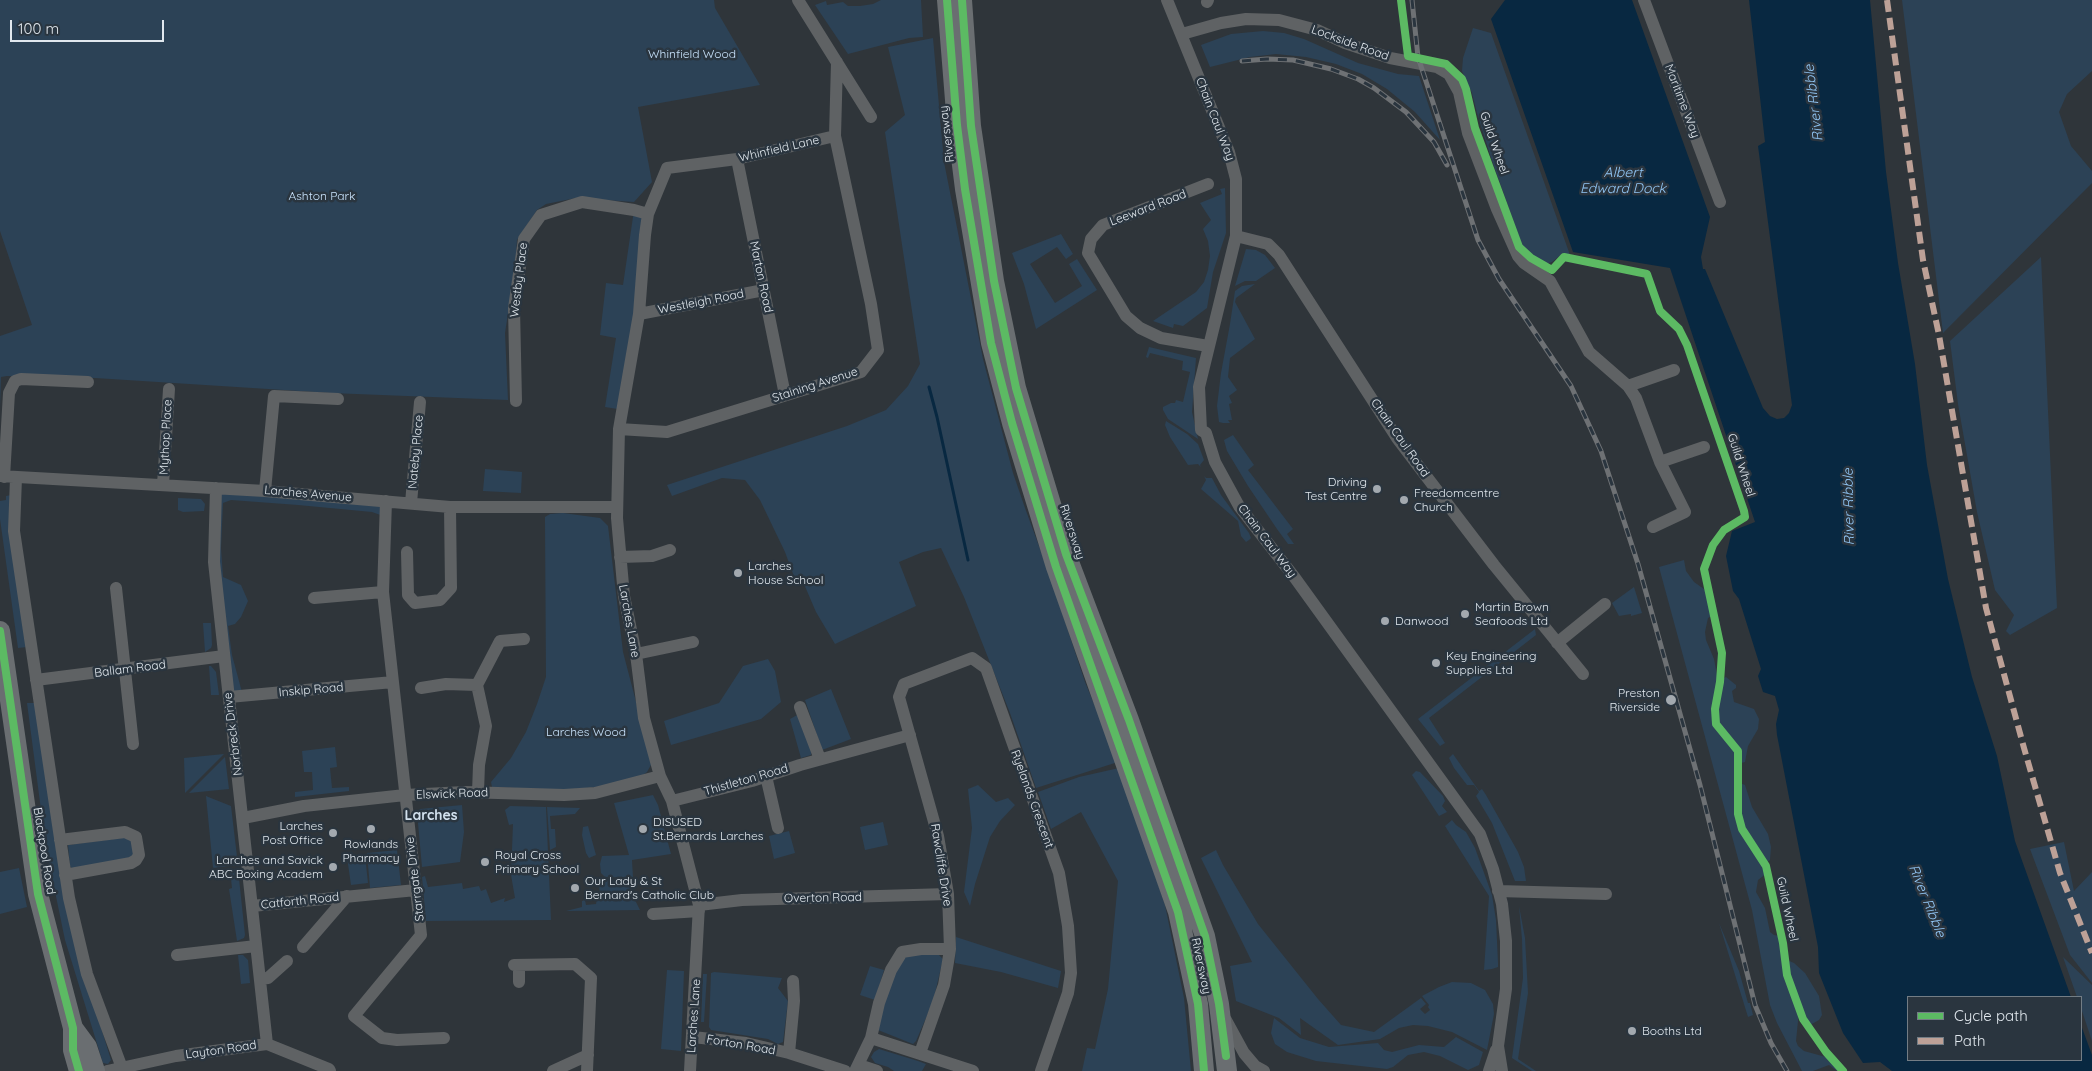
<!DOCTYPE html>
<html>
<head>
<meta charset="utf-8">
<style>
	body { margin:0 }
	#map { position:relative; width:2092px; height:1071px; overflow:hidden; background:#2f353a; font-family:Quicksand,sans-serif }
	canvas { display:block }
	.legend { position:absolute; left:1907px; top:996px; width:175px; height:65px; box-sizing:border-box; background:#2a353f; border:1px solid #737d85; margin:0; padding:6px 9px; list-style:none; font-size:15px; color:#e1e8ee }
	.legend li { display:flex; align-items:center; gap:10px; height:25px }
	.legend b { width:25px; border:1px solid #737d85 }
	.scale { position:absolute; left:10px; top:20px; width:154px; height:22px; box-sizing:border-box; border:2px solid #e1e8ee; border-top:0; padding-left:6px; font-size:15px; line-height:18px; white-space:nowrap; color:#e1e8ee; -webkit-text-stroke:4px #2a353f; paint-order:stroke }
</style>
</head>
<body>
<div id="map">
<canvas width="2092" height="1071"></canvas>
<ul class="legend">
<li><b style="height:6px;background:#5cba63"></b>Cycle path</li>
<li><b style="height:6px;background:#bda197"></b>Path</li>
</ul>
<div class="scale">100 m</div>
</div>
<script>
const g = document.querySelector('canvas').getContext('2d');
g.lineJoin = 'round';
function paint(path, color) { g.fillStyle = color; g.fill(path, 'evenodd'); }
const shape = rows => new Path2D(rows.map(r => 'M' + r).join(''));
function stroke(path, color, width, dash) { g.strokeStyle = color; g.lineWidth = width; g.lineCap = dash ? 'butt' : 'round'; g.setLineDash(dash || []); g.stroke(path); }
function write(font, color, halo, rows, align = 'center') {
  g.font = font + ' Quicksand,sans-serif'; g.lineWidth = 5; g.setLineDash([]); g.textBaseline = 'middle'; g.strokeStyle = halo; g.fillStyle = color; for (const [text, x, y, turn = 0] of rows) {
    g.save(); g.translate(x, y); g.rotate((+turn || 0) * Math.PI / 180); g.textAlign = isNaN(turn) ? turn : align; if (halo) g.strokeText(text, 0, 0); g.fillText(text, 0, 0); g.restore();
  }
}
paint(shape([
	[0,0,714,0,715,8,760,85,638,107,652,182,634,202,576,198,546,204,537,210,517,240,515,268,505,333,508,400,331,393,95,378,7,376,1,377,0,407,0,336,32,325,0,231],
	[881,0,921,0,923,37,909,38,848,54,815,5,826,1,827,5,843,2,848,6,860,6,873,4],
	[1902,0,2092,0,2092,71,2067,94,2059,112,2071,146,2092,171,2092,183,1943,333],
	[1473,28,1491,33,1570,255,1563,253,1552,262,1546,264,1533,256,1522,245,1492,161,1477,113,1472,93,1462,71,1463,58],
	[1263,31,1284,33,1304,39,1358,63,1398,74,1419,76,1440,140,1415,112,1387,89,1362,74,1336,64,1306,57,1276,54,1250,57,1210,67,1201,45,1231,34],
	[933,38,944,162,983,359,1013,473,1025,508,1050,576,1085,682,1118,762,1036,788,1010,713,964,597,941,548,923,552,899,562,916,606,835,644,816,612,804,584,796,582,785,552,760,500,745,480,722,478,672,496,667,485,847,426,886,410,908,386,920,364,885,132,905,115,888,47],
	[1225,188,1226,233,1213,272,1207,308,1183,326,1174,324,1173,328,1153,321,1196,292,1204,282,1208,270,1210,256,1208,241,1203,229,1211,220,1200,203,1222,194,1220,189],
	[634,210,648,214,624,410,605,407,616,338,600,335,606,283,623,285],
	[1061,234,1073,254,1066,259,1057,247,1030,264,1055,303,1082,286,1069,264,1077,259,1097,290,1036,329,1024,284,1012,253],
	[1246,249,1256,250,1265,255,1275,268,1256,281,1245,281,1235,286],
	[2041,257,2057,608,2010,635,2006,631,2014,615,1995,590,1977,512,1958,404,1950,341],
	[1255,284,1236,298,1235,302,1255,339,1230,358,1228,377,1237,390,1229,396,1232,403,1229,404,1232,420,1228,420,1230,423,1223,423,1219,422,1217,406,1221,373,1230,324,1235,291,1242,286],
	[1149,347,1196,358,1192,412,1198,439,1168,419,1163,410,1163,407,1171,403,1175,403,1176,400,1183,402,1190,372,1182,370,1183,361,1150,353,1148,358,1146,357],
	[1166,421,1187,434,1198,444,1204,460,1200,465,1201,467,1198,464,1188,465,1170,437,1165,425],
	[1233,435,1254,465,1248,470,1293,529,1287,534,1294,544,1288,544,1277,529,1248,486,1227,451,1224,440],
	[485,469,522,472,521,493,483,491],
	[1204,476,1206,478,1212,478,1221,495,1249,533,1251,538,1249,540,1246,542,1241,536,1238,521,1201,489,1206,480],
	[216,488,386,501,386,517,372,512,298,505,231,500,223,503,221,548,223,577,241,585,248,601,241,617,235,624,228,626,232,655,243,696,229,697,214,562],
	[11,495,27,647,18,648,0,519,0,501,6,500,6,496],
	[178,498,201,499,205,504,204,511,183,512,178,510],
	[563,513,600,518,608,526,623,652,652,763,647,772,639,778,597,787,565,790,492,787,491,782,511,758,526,732,537,704,546,677,545,522,545,517,550,514],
	[1684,560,1686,571,1694,582,1704,589,1711,597,1717,613,1708,618,1705,632,1706,640,1714,659,1717,675,1719,677,1714,701,1714,720,1736,753,1736,818,1767,873,1758,880,1756,892,1765,908,1770,932,1774,935,1780,936,1786,979,1799,1011,1796,1041,1798,1046,1804,1051,1833,1059,1844,1071,1837,1071,1829,1065,1813,1071,1802,1071,1777,1023,1770,1005,1752,910,1659,567],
	[1634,587,1642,613,1631,616,1631,614,1619,616,1612,603],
	[203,623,211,623,212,645,211,648,205,652],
	[1535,629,1536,635,1429,718,1445,743,1440,746,1418,719],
	[768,659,775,671,781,702,761,719,671,745,664,721,719,703,743,666],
	[209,666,211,666,216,672,219,695,211,695],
	[1726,677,1736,685,1736,688,1732,691,1734,702,1754,709,1759,719,1758,729,1748,746,1745,762,1741,763,1738,748,1718,722,1717,709,1721,682,1724,678],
	[831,689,851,739,822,750,805,700],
	[27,703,35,703,83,969,111,1060,108,1064,103,1063,65,940,46,848],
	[799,714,812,751,811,755,801,758,790,719],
	[335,747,337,767,330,768,332,788,349,787,349,791,295,797,295,792,313,790,312,772,304,772,302,751],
	[224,754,185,793,184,758],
	[1453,754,1479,791,1482,789,1486,795,1518,852,1524,867,1526,881,1515,881,1492,823,1476,796,1479,792,1474,785,1467,785,1454,768,1449,758],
	[225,757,229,789,189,793],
	[1119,768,1165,905,1184,998,1191,1071,1082,1071,1087,1048,1095,1049,1108,989,1118,881,1081,812,1051,829,1038,792,1079,777],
	[1416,771,1420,772,1443,796,1445,801,1442,806,1447,812,1439,816,1412,775],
	[1740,783,1745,785,1752,807,1768,834,1771,847,1770,860,1766,863,1741,822,1739,806],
	[978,785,996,802,1008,798,1015,805,1000,821,990,837,975,884,970,906,964,892,972,828,968,789],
	[653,795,658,805,671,854,632,860,633,878,605,877,601,873,600,864,602,856,629,855,614,803],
	[206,796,231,806,238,865,213,868],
	[462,805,464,832,460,862,422,867,417,812,420,809],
	[510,806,546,807,551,920,426,921,422,877,425,876,428,887,462,883,463,889,479,886,481,891,486,889,491,903,505,898,504,902,515,898,511,875,513,824,509,825,505,810],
	[547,807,580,808,575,814,550,816,551,829,555,829,556,847,550,850],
	[1452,820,1456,825,1466,832,1475,848,1492,895,1496,920,1498,963,1498,967,1492,969,1484,970,1489,896,1445,826],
	[883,822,888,845,865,850,860,827],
	[588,826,596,855,589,858,586,853,582,835,583,827],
	[789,831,795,853,774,859,769,836],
	[128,837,132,841,135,856,132,859,72,869,70,866,68,845],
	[2064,842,2074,891,2092,872,2092,983,2070,955,2030,849],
	[397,850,401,885,370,888,367,853],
	[1216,850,1223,865,1258,924,1318,999,1341,1025,1374,1032,1421,998,1426,1004,1420,1009,1425,1014,1430,1010,1428,1007,1429,1005,1422,996,1439,987,1452,982,1471,983,1485,990,1493,1004,1494,1014,1487,1050,1452,1032,1428,1026,1413,1025,1399,1028,1380,1039,1338,1045,1300,1018,1301,1035,1279,1018,1236,1001,1230,966,1252,962,1201,858],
	[365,855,368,883,351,885,347,857],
	[19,868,27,907,0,914,0,872],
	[238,869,245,935,244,938,237,941,229,889,232,888,230,870],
	[605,880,633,882,634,898,640,910,566,911,582,907,582,901,585,900,586,905,596,904,597,898,600,897,599,884],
	[1519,906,1525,938,1528,993,1518,1059,1536,1071,1532,1071,1512,1058,1523,978,1522,939],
	[1719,923,1739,971,1748,1003,1750,1003,1753,1015,1748,1017],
	[956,937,1061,971,1058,988,1001,972,955,963],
	[936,952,943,959,933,1002,916,1041,913,1044,878,1030,884,999,895,968,906,954],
	[238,955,243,955,248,960,250,983,241,984],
	[2063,957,2092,985,2092,1041,2081,1008,2081,997,2077,997],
	[1787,960,1794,963,1805,973,1819,996,1822,1015,1819,1020,1810,1025,1793,988],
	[870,966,884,970,875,1000,860,995],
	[667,970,684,971,681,1051,661,1049],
	[714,972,782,978,778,988,788,1001,783,1042,778,1044,768,1039,711,1030,709,1027,711,973],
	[703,974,707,974,704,1022,701,1022],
	[1274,1018,1300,1038,1329,1047,1378,1043,1384,1050,1392,1052,1419,1045,1444,1047,1456,1037,1483,1052,1479,1065,1468,1070,1440,1056,1424,1052,1408,1055,1393,1067,1387,1069,1316,1061,1287,1052,1275,1044,1271,1033],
	[879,1049,918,1061,926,1064,922,1071,894,1071,888,1067,875,1063,871,1057,874,1052]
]), '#2c4256');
paint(shape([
	[1505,0,1632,0,1710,217,1701,257,1703,269,1705,269,1763,408,1770,416,1777,419,1784,418,1789,413,1792,405,1758,146,1765,142,1749,0,1870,0,1886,172,1898,263,1915,364,1927,465,1948,579,1972,677,1997,756,2015,841,2071,997,1908,997,1908,1060,2081,1060,2081,1025,2092,1055,2092,1071,1892,1071,1880,1062,1863,1063,1843,1033,1819,973,1818,947,1777,735,1776,724,1779,710,1775,696,1763,692,1758,676,1761,669,1739,599,1733,591,1726,556,1732,531,1755,522,1670,268,1573,252,1491,19]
]), '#082841');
stroke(shape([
	[929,387,937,417,968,560]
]), '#082841', 3);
stroke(shape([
	[798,0,871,117],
	[1167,0,1229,152,1236,179,1236,236,1199,387,1201,430,1206,433,1215,462,1239,506,1295,578,1480,834,1493,869,1502,904,1506,941,1506,989,1498,1046,1502,1071],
	[1644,0,1720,202],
	[1207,2,1208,0],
	[1182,34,1221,23,1246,19,1279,20,1317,30,1345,43,1390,58,1437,67,1449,74,1459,92,1468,133,1497,209,1518,256,1524,263,1550,281,1589,352,1628,386,1636,398,1660,462,1685,512,1653,527],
	[737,159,785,395],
	[1208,184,1103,225,1091,239,1088,253,1126,316,1140,328,1161,338,1208,346],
	[1236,236,1268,244,1279,255,1397,438,1494,565,1583,674],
	[639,314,764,290],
	[1628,386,1674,370],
	[516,401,514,308,524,239,541,215,582,202,634,210,648,214],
	[619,429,667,432,861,372,878,350,871,304,835,136],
	[1660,462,1704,447],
	[0,476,265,491,450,507,617,507],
	[4,477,9,393,15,381,21,379,88,382],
	[16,478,14,531,69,898,87,974,122,1068],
	[163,485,169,389],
	[216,488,214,562,267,1044],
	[265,491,274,396,338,399],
	[386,501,383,592,421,935,354,1016,382,1038,397,1040,444,1038],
	[411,503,420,402],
	[407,552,408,595,415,603,440,600,451,588,450,507],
	[620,557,652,556,670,550],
	[116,588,133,744],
	[314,598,383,592],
	[1557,643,1605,604],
	[636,654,693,642],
	[36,680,224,656],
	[477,685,486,726,479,765,478,792],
	[421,688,446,684,477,685,500,641,524,639],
	[229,697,393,682],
	[800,707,820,759],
	[766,776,778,828],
	[672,801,752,781,800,765,910,735],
	[243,818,304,806,405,795,465,792,564,795,595,793,660,776],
	[60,840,125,832,136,837,139,855,136,860,131,863,65,875],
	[1498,891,1606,894],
	[699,905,742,900,948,894],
	[252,906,416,890],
	[653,914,699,911],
	[303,947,347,896],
	[177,955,256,946],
	[514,965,575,964,591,978,587,1071],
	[519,965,519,982],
	[260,979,268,978,287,961],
	[1226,1020,1244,1053,1255,1066,1264,1071],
	[693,1037,746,1043,789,1053,845,1071],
	[871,1038,973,1071],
	[789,1053,794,1001,793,981],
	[920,1053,944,985,948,962,950,949,948,894,938,836,899,697,904,684,972,658,986,668,1059,873,1068,926,1071,973,1068,993,1041,1071],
	[859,1065,877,1071],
	[107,1071,176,1056,267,1044,329,1069,330,1071],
	[553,1071,588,1055],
	[690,1071,699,905,672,801,660,776,644,718,636,654,624,596,617,518,619,429,639,314,645,235,648,214,667,168,737,159,835,136,837,62],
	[855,1071,871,1038,879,1003,891,970,902,952,921,949,950,949],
	[1489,1071,1496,1050]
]), '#5f6264', 12);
stroke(shape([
	[947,0,957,125,965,189,991,343,1012,423,1056,567,1178,912,1198,1004,1204,1071],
	[962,0,971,126,994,281,1016,388,1066,554,1129,720,1205,936,1219,1004,1227,1071],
	[0,631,38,894,73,1028,73,1050,79,1071],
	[73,1028,87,1047,95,1071]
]), '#6a6e71', 20);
const rail = shape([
	[1412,0,1418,57,1478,240,1499,279,1571,386,1601,451,1638,564,1700,785,1755,1005,1771,1043,1787,1071],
	[1242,61,1267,59,1293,60,1331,69,1358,79,1374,88,1406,112,1434,142,1447,165]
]);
stroke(rail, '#6e7174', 5);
stroke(rail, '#2a353f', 3, [9]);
stroke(shape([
	[1887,0,1923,260,1939,335,1986,608,2024,748,2060,873,2092,953]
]), '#bda197', 6, [12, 6]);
stroke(shape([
	[947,0,957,125,965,189,991,343,1012,423,1056,567,1178,912,1198,1004,1204,1071],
	[962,0,971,126,994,281,1016,388,1066,554,1129,720,1205,936,1219,1004,1226,1056],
	[1401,0,1408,56,1446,64,1462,79,1466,89,1475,128,1519,247,1531,258,1552,270,1564,257,1647,274,1660,311,1679,329,1687,345,1744,511,1745,517,1724,530,1713,545,1704,569,1722,653,1720,682,1715,709,1716,724,1738,751,1738,814,1742,829,1766,866,1783,943,1787,975,1803,1019,1826,1052,1843,1071],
	[0,631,38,894,73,1028,73,1050,79,1071]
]), '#5cba63', 8);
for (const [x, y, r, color] of [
	[1377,489,5,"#a3a9af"],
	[1404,500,5,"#a3a9af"],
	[738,573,5,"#a3a9af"],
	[1465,614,5,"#a3a9af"],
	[1385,621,5,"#a3a9af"],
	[1436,663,5,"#a3a9af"],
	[1671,700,6,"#a3a9af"],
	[371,829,5,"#a3a9af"],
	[643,829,5,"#a3a9af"],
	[333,833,5,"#a3a9af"],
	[485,862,5,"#a3a9af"],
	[333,867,5,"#a3a9af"],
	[575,888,5,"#a3a9af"],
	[1632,1031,5,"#a3a9af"]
]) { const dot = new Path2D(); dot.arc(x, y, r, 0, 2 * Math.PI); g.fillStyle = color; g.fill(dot); stroke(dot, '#2a353f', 2); }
write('12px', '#e1e8ee', '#2a353f', [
	["Lockside Road",1350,43,20],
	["Maritime Way",1682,101,69],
	["Chain Caul Way",1215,119,69],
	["Riversway",947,134,-97],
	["Guild Wheel",1494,143,71],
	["Whinfield Lane",779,149,-13],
	["Leeward Road",1148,208,-21],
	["Marton Road",761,277,78],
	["Westby Place",519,280,-83],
	["Westleigh Road",701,302,-11],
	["Staining Avenue",815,385,-18],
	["Mythop Place",166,437,-87],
	["Chain Caul Road",1400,438,55],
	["Nateby Place",416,452,-85],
	["Guild Wheel",1741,465,72],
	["Larches Avenue",308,494,5],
	["Riversway",1072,532,72],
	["Chain Caul Way",1267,541,53],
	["Larches Lane",629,621,80],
	["Ballam Road",130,669,-7],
	["Inskip Road",311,690,-5],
	["Norbreck Drive",233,734,-97],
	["Thistleton Road",746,780,-16],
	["Elswick Road",452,794,-2],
	["Ryelands Crescent",1032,799,70],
	["Blackpool Road",44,851,81],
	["Rawcliffe Drive",941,865,81],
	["Starrgate Drive",415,879,-97],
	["Overton Road",823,898,-1],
	["Catforth Road",300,901,-6],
	["Guild Wheel",1787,909,78],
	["Riversway",1201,966,78],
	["Larches Lane",694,1016,-86],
	["Forton Road",741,1045,10],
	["Layton Road",221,1050,-8]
]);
write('12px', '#c9e3fc', '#2a353f', [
	["Whinfield Wood",692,54],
	["Ashton Park",322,196],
	["Larches Wood",586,732]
]);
write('12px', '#e1e8ee', '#2a353f', [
	["Driving",1367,482,"right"],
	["Test Centre",1367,496,"right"],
	["Freedomcentre",1414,493],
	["Church",1414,507],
	["Larches",748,566],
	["House School",748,580],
	["Martin Brown",1475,607],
	["Seafoods Ltd",1475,621],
	["Danwood",1395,621],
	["Key Engineering",1446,656],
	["Supplies Ltd",1446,670],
	["Preston",1660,693,"right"],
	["Riverside",1660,707,"right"],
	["DISUSED",653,822],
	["St.Bernards Larches",653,836],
	["Larches",323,826,"right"],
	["Post Office",323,840,"right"],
	["Rowlands",371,844,"center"],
	["Pharmacy",371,858,"center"],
	["Royal Cross",495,855],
	["Primary School",495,869],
	["Larches and Savick",323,860,"right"],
	["ABC Boxing Academ",323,874,"right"],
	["Our Lady & St",585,881],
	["Bernard's Catholic Club",585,895],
	["Booths Ltd",1642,1031]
], 'left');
write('italic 14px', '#91c6f5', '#2a353f', [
	["River Ribble",1814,103,-97],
	["Albert",1623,173],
	["Edward Dock",1623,189],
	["River Ribble",1849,507,-91],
	["River Ribble",1927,901,68]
]);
write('bold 14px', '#d3e1ee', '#2a353f', [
	["Larches",431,816]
]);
</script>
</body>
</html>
